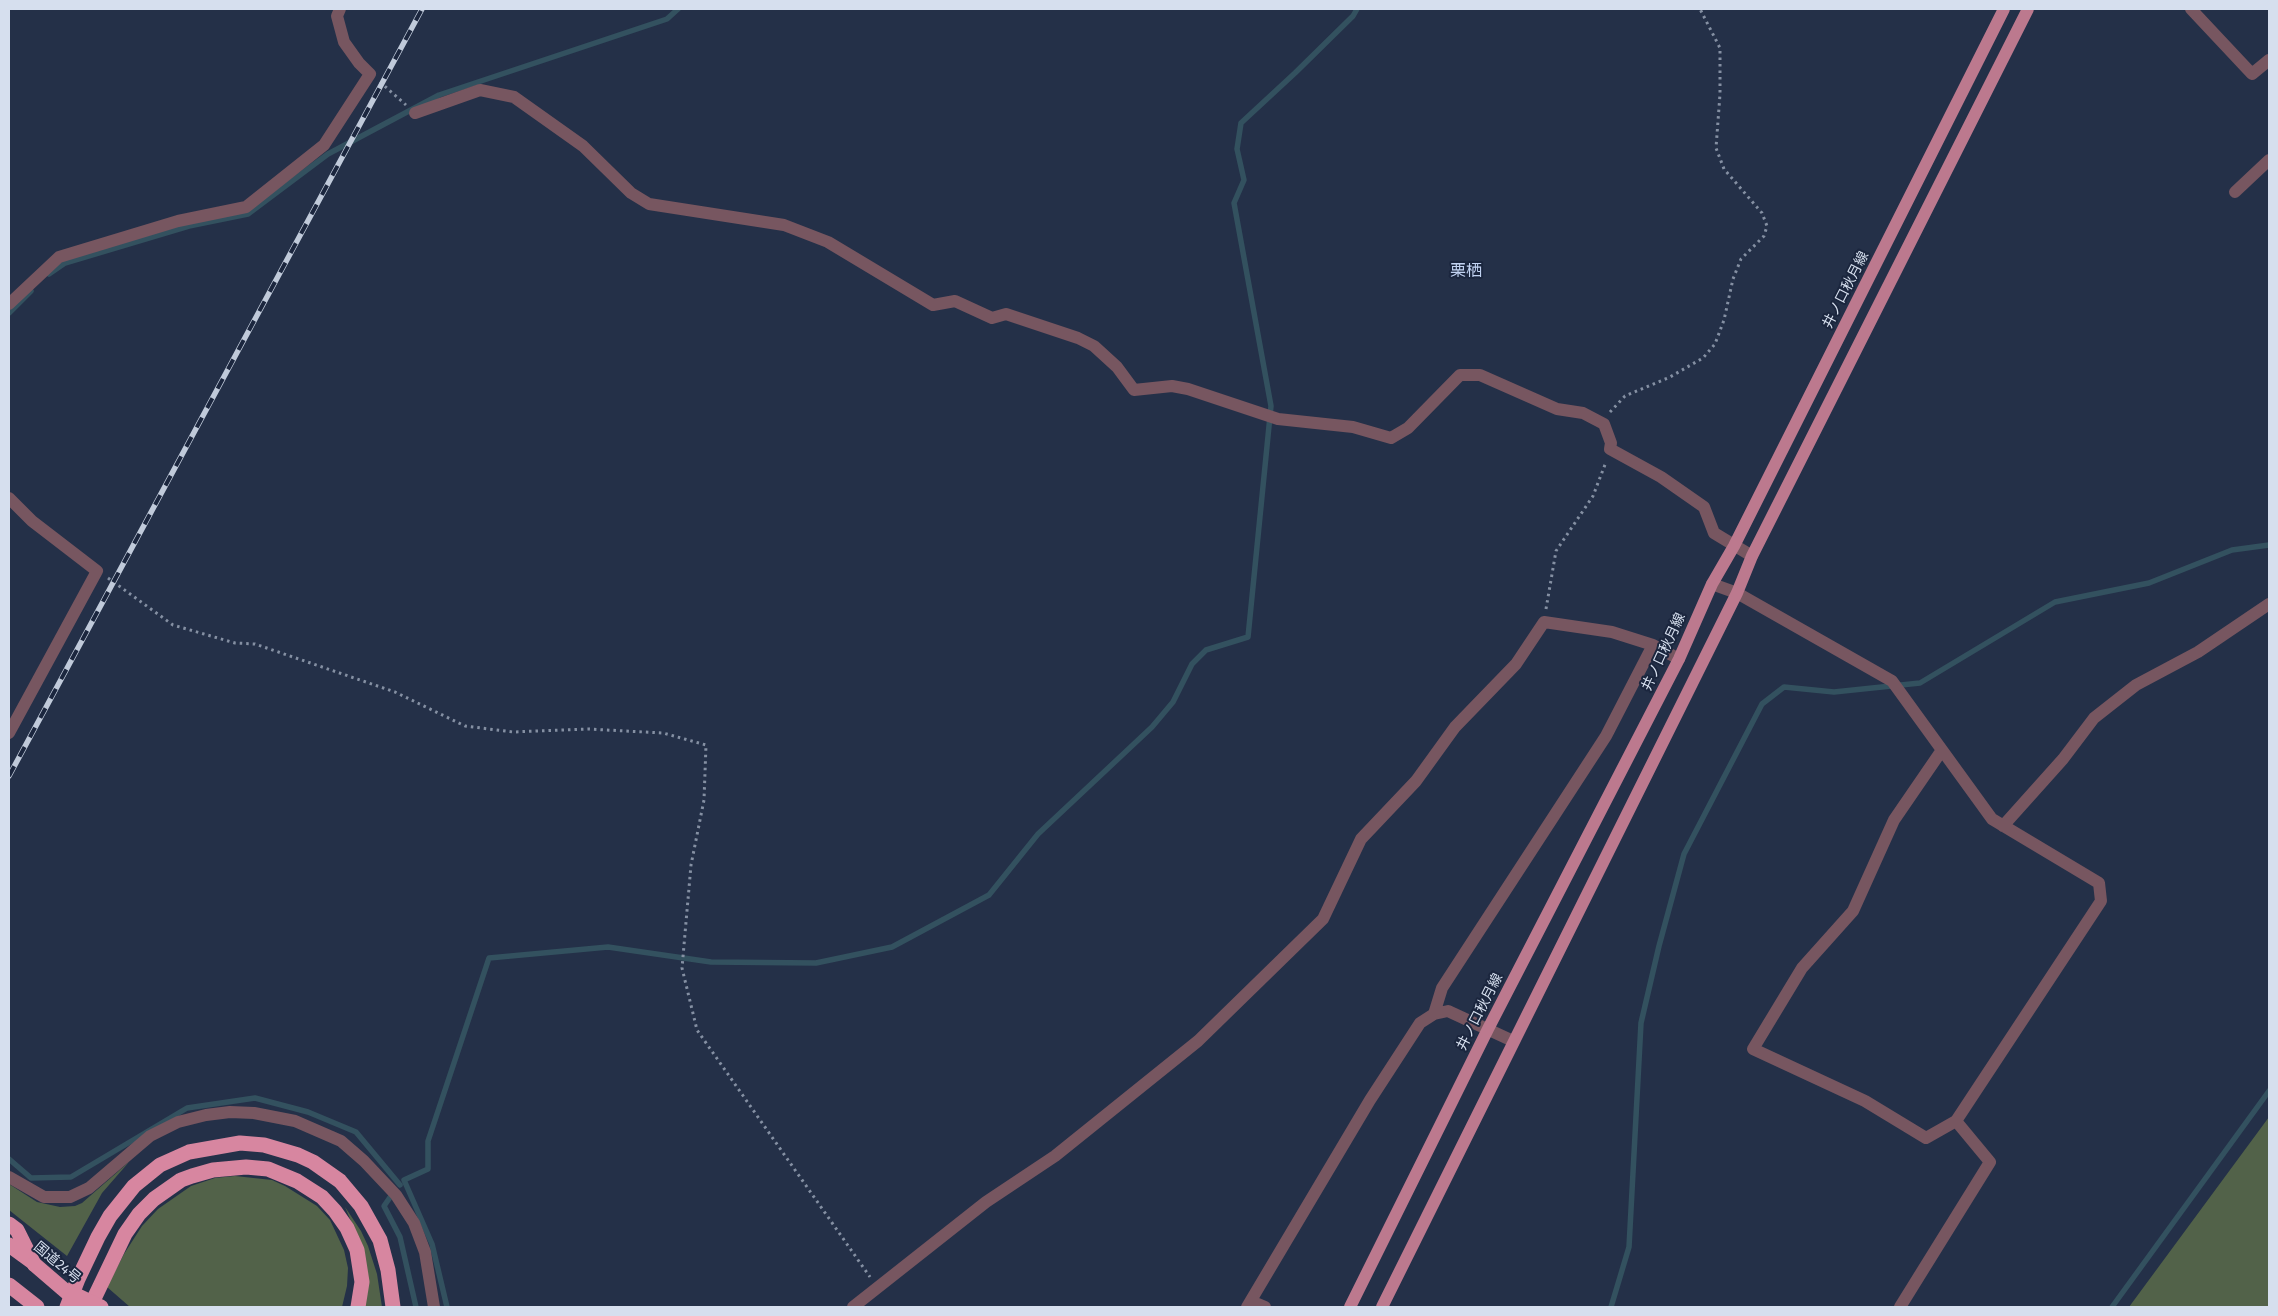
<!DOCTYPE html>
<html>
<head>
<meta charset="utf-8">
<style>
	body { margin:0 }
	#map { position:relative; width:2278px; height:1316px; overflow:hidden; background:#243048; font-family:"Fira Sans",sans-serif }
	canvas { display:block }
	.frame { position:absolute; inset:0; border:10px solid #d6dfee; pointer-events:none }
</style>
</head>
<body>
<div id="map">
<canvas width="2278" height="1316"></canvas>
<div class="frame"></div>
</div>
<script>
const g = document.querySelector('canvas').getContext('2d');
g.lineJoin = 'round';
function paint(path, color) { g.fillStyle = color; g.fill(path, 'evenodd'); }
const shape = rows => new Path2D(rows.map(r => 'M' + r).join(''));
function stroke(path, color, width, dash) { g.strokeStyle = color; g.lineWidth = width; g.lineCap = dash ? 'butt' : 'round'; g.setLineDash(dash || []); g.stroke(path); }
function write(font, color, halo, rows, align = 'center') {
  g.font = font + ' "Fira Sans","Noto Sans JP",sans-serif'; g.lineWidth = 4; g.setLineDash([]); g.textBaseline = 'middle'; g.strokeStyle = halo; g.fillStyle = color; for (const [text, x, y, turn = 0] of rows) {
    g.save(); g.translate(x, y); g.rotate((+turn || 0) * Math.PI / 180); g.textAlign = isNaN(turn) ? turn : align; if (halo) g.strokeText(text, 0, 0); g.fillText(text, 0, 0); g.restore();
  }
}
paint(shape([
	[2269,1117,2269,1307,2129,1307],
	[129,1162,102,1193,67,1256,9,1210,9,1184,37,1202,60,1207,75,1206,82,1203],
	[235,1176,272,1180,285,1186,317,1206,330,1220,344,1250,348,1268,347,1286,342,1307,130,1307,107,1287,124,1254,142,1226,158,1209,191,1186,215,1178],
	[345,1207,361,1231,368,1246,377,1274,382,1307,364,1307,368,1290,368,1277,357,1235]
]), '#526249');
stroke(shape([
	[49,274,65,263,189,226,248,214,328,154,439,95,667,19,678,9],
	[9,313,31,291],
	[9,1159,31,1178,71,1177,187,1108,255,1098,308,1112,356,1132,400,1185],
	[393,1193,384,1206,400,1237,416,1307],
	[447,1307,432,1244,404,1180,428,1169,428,1141,489,958,608,947,711,962,816,963,892,947,989,895,1038,834,1152,727,1173,702,1192,664,1206,650,1248,637,1271,406,1234,203,1244,180,1237,149,1241,123,1295,73,1353,16,1357,9],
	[1611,1307,1629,1247,1641,1023,1659,946,1684,854,1762,704,1784,687,1834,692,1920,683,2055,602,2149,583,2232,550,2269,545],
	[2112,1307,2269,1091]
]), '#33515f', 5.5);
stroke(shape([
	[380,82,406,105],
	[1610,412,1625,396,1670,377,1703,358,1715,344,1724,320,1733,279,1741,259,1764,236,1767,226,1762,213,1724,169,1716,148,1720,94,1720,48,1700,9],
	[108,578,173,625,235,643,255,644,395,692,465,726,513,732,588,729,663,733,706,745,704,800,691,865,682,968,697,1030,870,1277],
	[1546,609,1556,551,1593,496,1606,462]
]), '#8590a3', 3, [2.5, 4]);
stroke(shape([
	[2191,9,2252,74,2269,60],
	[415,113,480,90,514,97,583,146,631,193,649,204,784,225,828,242,933,305,955,301,992,318,1006,314,1078,338,1094,346,1117,367,1134,390,1172,386,1188,389,1278,419,1353,427,1391,438,1408,428,1460,375,1480,375,1557,409,1583,413,1604,424,1611,443,1610,449,1661,477,1704,507,1714,533,1752,556],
	[2235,192,2269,160],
	[9,304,59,257,178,221,246,207,324,145,370,74,359,63,344,42,337,16,340,9],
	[9,498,32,521,97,571,9,733],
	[1712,584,1737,593,1892,681,1992,819,2099,883,2101,901,1956,1121,1926,1138,1865,1101,1753,1049,1802,968,1853,911,1894,820,1942,750],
	[2003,826,2063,759,2094,718,2136,685,2198,652,2269,604],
	[1434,1014,1442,988,1606,736,1653,645],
	[9,1177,44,1197,70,1197,89,1188,150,1136,178,1122,206,1115,230,1112,254,1113,295,1121,341,1141,364,1161,396,1195,414,1223,425,1252,434,1307],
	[1251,1301,1265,1307],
	[853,1307,986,1202,1055,1156,1198,1041,1323,919,1361,839,1416,781,1455,727,1516,664,1544,622,1612,632,1653,645,1679,659],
	[1247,1307,1370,1100,1420,1023,1434,1014,1448,1011,1513,1041],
	[1900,1307,1990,1162,1956,1121]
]), '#775660', 12);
stroke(shape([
	[1350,1307,1488,1029,1679,659,1712,584,1734,546,2004,9],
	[1382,1307,1737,593,1752,556,2028,9]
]), '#bc798e', 12);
stroke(shape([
	[9,1224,17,1230,34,1264],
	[9,1245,31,1261],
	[9,1285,37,1307],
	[67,1307,78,1279,98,1237,110,1216,134,1186,160,1165,189,1152,240,1143,264,1145,298,1155,313,1162,340,1181,361,1206,380,1240,388,1270,393,1307],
	[90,1307,125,1234,139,1214,154,1199,181,1180,192,1176,213,1170,246,1167,268,1169,297,1181,322,1197,335,1211,347,1228,357,1250,362,1282,358,1307]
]), '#d786a0', 15);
const rail = shape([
	[9,776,422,9]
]);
stroke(rail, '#c0cada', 5.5);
stroke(rail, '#1b263e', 4, [11]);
stroke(shape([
	[34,1264,84,1307],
	[76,1295,101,1307]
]), '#d786a0', 15);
write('14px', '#d6dfee', '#1b263e', [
	["井ノ口秋月線",1846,290,-63],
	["井ノ口秋月線",1664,652,-65],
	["井ノ口秋月線",1480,1012,-63],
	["国道24号",57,1263,40]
]);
write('16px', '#c1d2f1', '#1b263e', [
	["栗栖",1466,272]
]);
</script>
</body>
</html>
